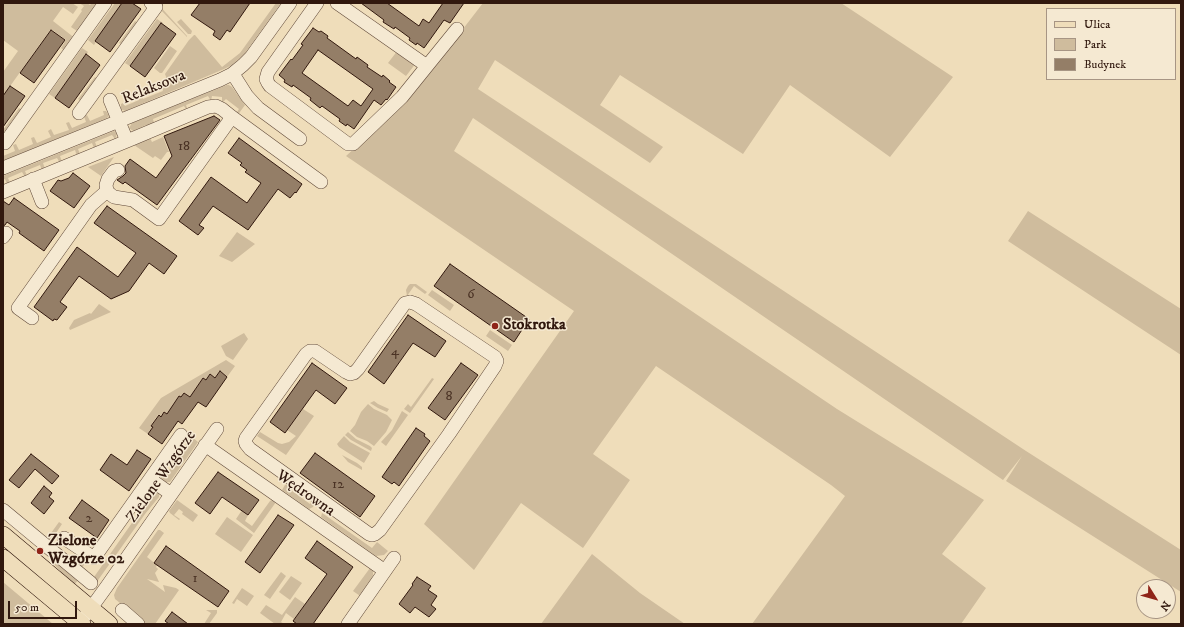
<!DOCTYPE html>
<html>
<head>
<meta charset="utf-8">
<style>
	body { margin:0 }
	#map { position:relative; width:1184px; height:627px; overflow:hidden; background:#efddba; font-family:"IM FELL DW Pica",serif }
	canvas { display:block }
	.frame { position:absolute; inset:0; border:4px solid #31180e; pointer-events:none }
	.legend { position:absolute; left:1046px; top:8px; width:130px; height:72px; box-sizing:border-box; background:#f5e9d2; border:1px solid #a79584; margin:0; padding:5px 7px; list-style:none; font-size:12px; color:#31180e }
	.legend li { display:flex; align-items:center; gap:8px; height:20px }
	.legend b { width:20px; border:1px solid #a79584 }
	.north { position:absolute; left:1136px; top:579px; width:40px; height:40px; box-sizing:border-box; background:#f5e9d2; border:1px solid #a79584; border-radius:50%; rotate:127deg; font-size:11px; font-weight:700; line-height:16px; text-align:center; color:#31180e }
	.north::after { content:''; display:block; margin:auto; width:14px; height:18px; background:#8f2418; clip-path:polygon(50% 0,100% 100%,50% 72%,0 100%) }
	.scale { position:absolute; left:8px; top:601px; width:69px; height:18px; box-sizing:border-box; border:2px solid #31180e; border-top:0; padding-left:5px; font-size:12px; line-height:14px; white-space:nowrap; color:#31180e; -webkit-text-stroke:3px #f5e9d2; paint-order:stroke }
</style>
</head>
<body>
<div id="map">
<canvas width="1184" height="627"></canvas>
<div class="frame"></div>
<ul class="legend">
<li><b style="height:5px;background:#efddba"></b>Ulica</li>
<li><b style="height:11px;background:#cfbc9d"></b>Park</li>
<li><b style="height:11px;background:#947e67"></b>Budynek</li>
</ul>
<div class="north">N</div>
<div class="scale">50 m</div>
</div>
<script>
const g = document.querySelector('canvas').getContext('2d');
g.lineJoin = 'round';
function paint(path, color) { g.fillStyle = color; g.fill(path, 'evenodd'); }
const shape = rows => new Path2D(rows.map(r => 'M' + r).join(''));
function stroke(path, color, width, dash) { g.strokeStyle = color; g.lineWidth = width; g.lineCap = dash ? 'butt' : 'round'; g.setLineDash(dash || []); g.stroke(path); }
function write(font, color, halo, rows, align = 'center') {
  g.font = font + ' "IM FELL DW Pica",serif'; g.lineWidth = 3; g.setLineDash([]); g.textBaseline = 'middle'; g.strokeStyle = halo; g.fillStyle = color; for (const [text, x, y, turn = 0] of rows) {
    g.save(); g.translate(x, y); g.rotate((+turn || 0) * Math.PI / 180); g.textAlign = isNaN(turn) ? turn : align; if (halo) g.strokeText(text, 0, 0); g.fillText(text, 0, 0); g.restore();
  }
}
paint(shape([
	[3,3,72,3,78,7,73,14,63,7,53,21,76,39,66,52,61,48,66,40,51,29,3,96,3,72,18,51,3,40],
	[79,3,87,3,90,5,92,3,101,3,80,33,71,27,82,11,81,10,84,6],
	[115,3,122,3,94,45,88,40],
	[157,3,187,36,187,37,159,8],
	[276,3,281,3,245,53,232,65,224,69,125,111,121,109,121,104,123,103,125,106,139,100,137,94,140,93,143,99,163,91,161,85,168,82,165,74,189,40,194,35,195,35,222,67,240,53],
	[483,3,841,3,953,77,890,157,790,85,743,154,620,75,600,105,663,147,650,163,495,60,478,89,1026,451,1181,550,1181,592,1006,481,1022,456,1003,480,473,118,454,151,837,409,984,500,942,554,986,588,961,624,752,624,845,496,831,485,656,366,593,454,630,480,583,548,521,503,474,570,424,524,574,311,346,156,409,99],
	[157,19,163,23,162,24,161,24,130,66,125,63],
	[181,19,192,31,191,34,188,34,177,22],
	[135,21,140,24,124,46,119,43],
	[170,46,177,51,162,73,160,73,154,68],
	[82,48,88,52,86,55,85,55,55,98,49,94],
	[398,50,416,63,406,76,388,63],
	[95,77,99,80,83,102,78,99],
	[227,85,229,85,232,87,245,105,237,116,235,115,239,109,226,99,222,103,222,97,212,96,211,101,208,96,186,105,188,111,187,111,184,106,153,119,154,123,148,128,146,125,133,131,129,128,132,123],
	[19,108,24,111,8,133,3,130],
	[103,111,106,111,108,114,109,116,107,118,3,161,3,156,15,151,13,145,16,144,19,150,33,144,31,138,34,137,37,143,51,137,48,131,51,129,54,135,69,130,66,123,69,122,72,128,86,122,84,116,87,115,90,121,104,115],
	[114,131,117,133,116,137,115,139,112,135,95,142,97,147,94,148,92,143,78,149,80,154,77,156,75,150,60,156,62,162,60,163,57,158,43,163,45,169,42,170,40,165,25,171,27,176,25,177,22,172,8,178,10,183,7,184,5,179,3,180,3,176],
	[163,137,169,152,167,152,161,160,155,156,153,158,134,145,150,138,152,142],
	[114,157,101,176,88,167],
	[1028,211,1181,309,1181,355,1008,241],
	[237,232,255,244,232,262,219,256],
	[410,284,416,284,427,292,425,294,414,286,407,296,406,290,408,286],
	[432,290,454,305,450,311,428,295],
	[99,304,111,312,70,330,69,328,74,320,90,313,91,314],
	[490,330,512,345,508,351,486,336],
	[244,333,248,339,233,360,226,356,221,346],
	[226,360,235,366,227,377,220,371,215,378,210,374,206,380,203,378,195,389,192,398,185,393,181,397,179,396,172,406,174,408,169,415,164,412,161,417,158,415,151,425,153,427,148,434,139,428,161,398],
	[432,378,434,379,410,413,404,409,408,404,411,407],
	[374,401,378,404,389,409,387,412,378,408,370,403],
	[368,404,374,409,387,415,392,420,386,432,374,446,367,441,357,437,350,431,355,425,361,412],
	[303,409,314,416,286,455,257,436,260,432,278,443,282,444,289,442,296,436,287,430],
	[402,411,408,415,386,446,381,442,392,430],
	[348,432,356,439,370,446,372,448,371,451,351,440,345,435],
	[344,436,350,442,370,453,364,463,339,447,337,444],
	[186,437,192,437,198,442,170,482,166,482,161,478,161,473,165,476,188,442,183,438],
	[342,455,357,463,362,467,362,470,348,462],
	[288,484,290,485,288,488,310,504,312,501,314,503,313,507,309,509,282,490,285,485],
	[150,489,153,489,159,493,159,497,145,514,96,583,46,540,59,522,62,524,50,542,79,562,83,557,85,562,82,569,94,577,153,493,149,490],
	[177,500,198,515,193,522,182,514,183,512,179,509,174,515,180,519,179,520,170,513,169,511],
	[272,500,276,502,254,533,236,519,242,510,248,515,245,521,252,526,270,501],
	[322,513,372,548,377,542,388,551,384,555,376,556,321,517],
	[227,517,253,535,241,552,215,534],
	[158,530,160,530,164,533,147,557,157,565,156,567,158,569,155,573,159,582,147,579,165,592,163,585,176,588,179,590,155,624,146,624,115,599,114,595,117,588],
	[592,554,640,593,685,624,541,624],
	[56,561,79,579,74,585,72,584,54,564],
	[370,568,373,571,373,575,363,598,353,591],
	[281,572,286,576,270,599,264,595],
	[291,576,302,583,290,600,279,592],
	[3,582,53,624,3,624],
	[242,588,254,596,247,606,237,599,234,604,232,603],
	[295,597,305,604,294,619,286,613,281,622,284,624,275,624,260,613,266,605,282,615],
	[206,610,217,610,217,613,209,624,204,624,211,613]
]), '#cfbc9d');
const building = shape([
	[122,3,132,3,141,9,110,52,95,41,122,3],
	[200,3,250,3,230,32,227,30,220,40,213,35,215,31,191,15,200,3],
	[361,3,387,3,419,26,423,19,429,23,443,3,464,3,450,23,444,20,424,48,417,43,416,45,409,40,410,38,395,27,394,29,383,22,384,20,361,3],
	[161,23,176,34,145,77,130,66,161,23],
	[313,28,319,32,321,31,328,36,327,38,356,59,357,57,368,65,367,67,382,77,383,75,390,81,389,82,396,87,387,100,386,99,381,105,374,100,354,129,347,124,346,126,339,121,340,119,322,106,320,108,310,100,311,98,293,85,292,87,284,82,285,80,279,75,291,59,292,60,303,45,301,44,313,28],
	[318,50,373,89,361,106,353,100,348,106,302,73,318,50],
	[51,30,65,40,34,83,20,73,51,30],
	[86,54,100,65,69,108,55,98,86,54],
	[10,86,25,96,3,127,3,96,10,86],
	[214,116,220,120,157,205,125,182,123,184,117,180,123,176,126,173,125,166,130,159,156,178,172,156,164,136,214,116],
	[239,138,302,184,296,193,295,192,290,198,278,189,248,230,213,206,199,225,204,228,198,235,179,221,211,177,247,203,261,183,245,172,247,170,240,165,242,163,228,153,239,138],
	[73,173,90,186,74,208,50,191,58,180,61,181,69,178,73,173],
	[14,198,59,230,44,251,19,233,20,231,7,222,5,225,3,226,3,201,9,205,14,198],
	[107,206,177,256,164,274,149,263,129,291,111,299,79,276,60,302,67,307,57,320,54,319,53,321,34,307,77,247,118,277,136,253,94,223,107,206],
	[450,264,529,319,514,342,434,286,450,264],
	[408,315,446,341,435,357,413,343,384,384,368,372,408,315],
	[312,363,347,388,335,404,316,390,285,433,270,422,312,363],
	[461,363,478,375,445,420,428,408,461,363],
	[220,371,227,377,206,407,198,402,182,424,178,421,162,444,148,434,153,427,151,426,159,415,161,417,164,412,167,414,179,396,181,397,184,393,190,397,203,378,206,380,210,374,215,378,220,371],
	[416,428,425,434,424,436,430,441,399,486,394,482,392,484,382,477,416,428],
	[137,450,151,459,129,491,100,470,111,454,127,465,137,450],
	[315,453,375,496,360,517,300,473,315,453],
	[31,454,59,476,52,484,35,469,19,488,9,480,31,454],
	[218,472,259,500,248,515,222,497,210,514,195,503,218,472],
	[44,486,52,493,49,497,54,501,44,514,31,503,44,486],
	[82,500,109,520,97,538,69,518,82,500],
	[278,515,294,525,260,573,245,562,278,515],
	[317,541,353,567,313,624,297,624,293,621,327,574,305,558,317,541],
	[166,546,229,591,218,607,154,563,166,546],
	[417,577,431,586,428,590,437,596,431,605,436,609,429,617,415,607,410,613,399,604,413,585,412,584,417,577],
	[172,612,188,624,169,624,165,621,172,612]
]);
paint(building, '#947e67');
stroke(building, '#31180e', 1);
const minor = shape([
	[317,3,268,72,266,79,268,83,270,86,348,144,353,144,402,97,427,66],
	[337,3,427,66,457,29],
	[233,74,247,96,258,108,300,139],
	[79,113,156,7,151,3],
	[127,141,208,107,216,106,222,109,232,117,321,182],
	[5,143,105,3],
	[3,168,220,80,232,74,243,65,251,57,290,3],
	[118,170,114,171,108,179,106,185,107,191,110,194,114,197,133,200,159,219,232,117],
	[33,179,42,202],
	[3,192,127,141,110,100],
	[3,237,6,233],
	[410,302,416,304,495,357,497,361,495,366,449,434,380,530,375,534,372,535,369,534,250,449,246,444,245,441,246,438,306,354,310,351,315,351,346,372,350,374,354,373,358,369,405,303,410,302],
	[32,318,18,308,91,205,107,191],
	[205,445,385,571],
	[150,479,181,435],
	[3,510,91,583],
	[64,538,94,558,150,479,171,494],
	[122,610,138,624],
	[86,615,107,586,217,429],
	[348,624,394,558]
]);
const major = shape([
	[3,535,109,624],
	[3,558,82,624]
]);
stroke(minor, '#604939', 14);
stroke(major, '#31180e', 18);
stroke(minor, '#f5e9d2', 13);
stroke(major, '#efddba', 17);
for (const [x, y, r, color] of [
	[495,326,4,"#8f2418"],
	[40,551,4,"#8f2418"]
]) { const dot = new Path2D(); dot.arc(x, y, r, 0, 2 * Math.PI); g.fillStyle = color; g.fill(dot); stroke(dot, '#f5e9d2', 1.5); }
write('14px', '#4a3224', null, [
	["18",184,147],
	["6",471,295],
	["4",395,352],
	["8",449,397],
	["12",338,485],
	["2",89,519],
	["1",195,579]
]);
write('16px', '#31180e', '#f5e9d2', [
	["Relaksowa",154,88,-22],
	["Zielone Wzgórze",162,477,-55],
	["Wędrowna",305,494,35]
]);
write('bold 16px', '#31180e', '#f5e9d2', [
	["Stokrotka",503,326],
	["Zielone",48,542],
	["Wzgórze 02",48,560]
], 'left');
</script>
</body>
</html>
